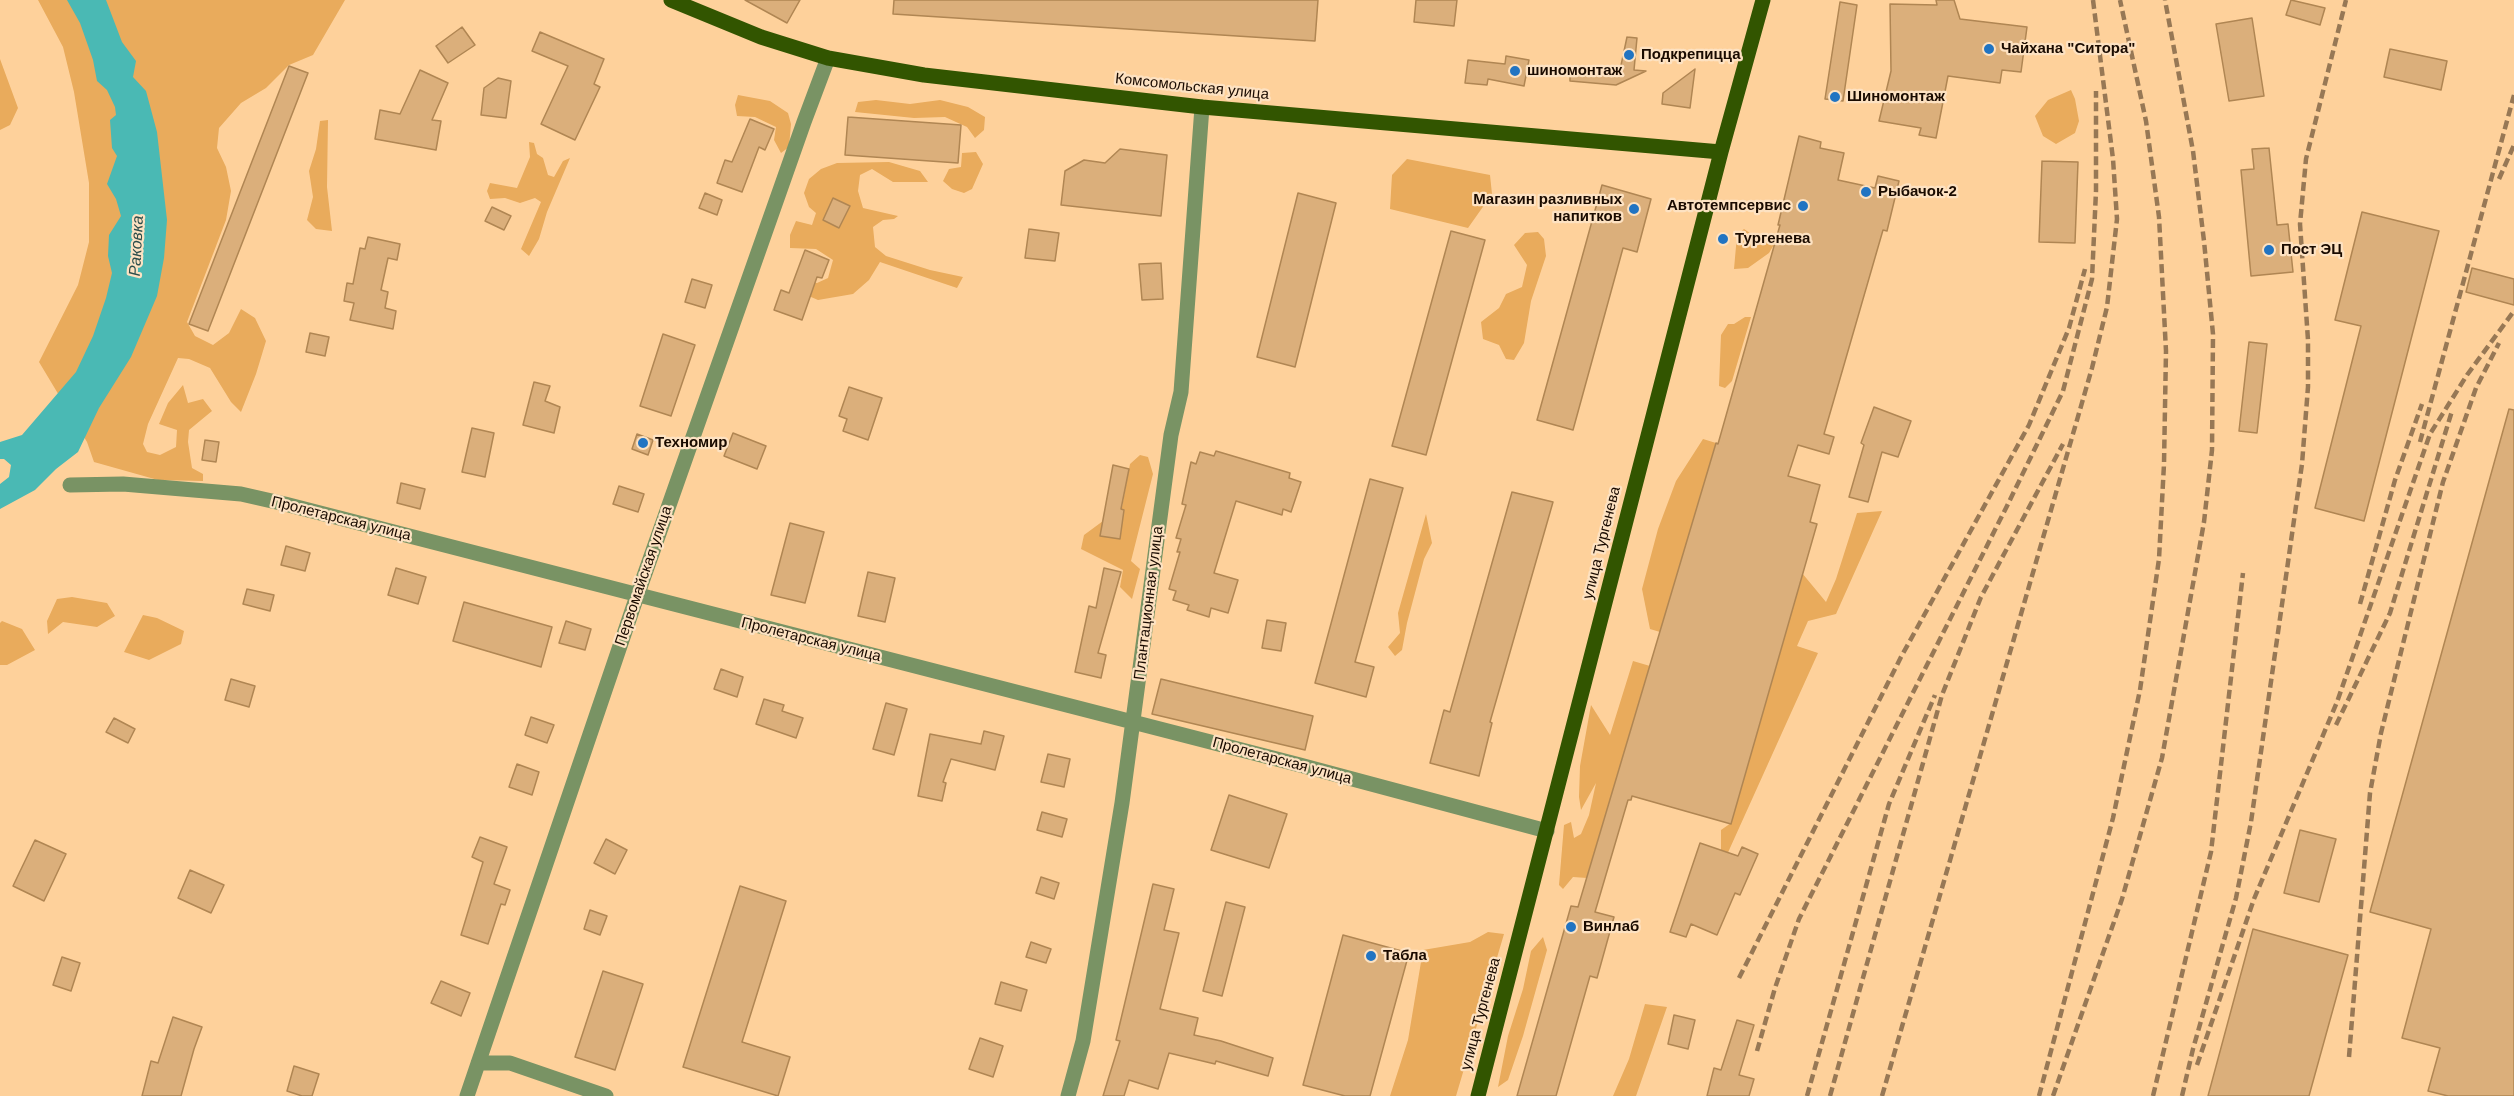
<!DOCTYPE html>
<html>
<head>
<meta charset="utf-8">
<style>
	body { margin:0 }
	canvas { display:block; background:#fed19b }
</style>
</head>
<body>
<canvas width="2514" height="1096"></canvas>
<script>
const g = document.querySelector('canvas').getContext('2d');
g.lineJoin = 'round';
function paint(path, color) { g.fillStyle = color; g.fill(path, 'evenodd'); }
const shape = rows => new Path2D(rows.map(r => 'M' + r).join(''));
function stroke(path, color, width, dash) { g.strokeStyle = color; g.lineWidth = width; g.lineCap = dash ? 'butt' : 'round'; g.setLineDash(dash || []); g.stroke(path); }
function write(font, color, halo, rows, align = 'center') {
  g.font = font + ' Helvetica,sans-serif'; g.lineWidth = 4.5; g.setLineDash([]); g.textBaseline = 'middle'; g.strokeStyle = halo; g.fillStyle = color; for (const [text, x, y, turn = 0] of rows) {
    g.save(); g.translate(x, y); g.rotate((+turn || 0) * Math.PI / 180); g.textAlign = isNaN(turn) ? turn : align; if (halo) g.strokeText(text, 0, 0); g.fillText(text, 0, 0); g.restore();
  }
}
paint(shape([
	[38,0,345,0,313,55,289,65,266,88,241,103,219,128,217,148,226,167,231,191,226,220,187,322,195,336,213,345,229,333,241,309,255,318,266,341,256,374,241,412,231,402,210,368,189,359,178,358,148,424,143,444,147,452,160,455,176,447,177,430,159,424,168,403,183,385,188,403,203,399,212,411,189,430,188,442,192,468,203,474,203,481,158,480,94,462,87,442,39,362,78,285,89,242,89,183,74,92,63,47],
	[0,59,18,108,10,125,0,130],
	[2071,90,2075,99,2079,121,2075,133,2056,144,2043,136,2035,116,2048,100],
	[738,95,770,101,788,113,791,124,789,147,781,153,774,140,776,127,755,117,737,116,735,105],
	[876,100,910,104,940,100,968,107,985,117,984,130,975,138,967,127,945,117,914,118,855,112,858,102],
	[328,120,327,187,332,231,316,229,307,220,313,197,309,171,316,149,320,121],
	[529,142,534,143,537,154,543,158,548,175,554,177,563,161,570,158,547,212,539,239,529,256,521,249,541,202,535,198,520,203,505,198,490,199,487,191,490,183,517,188,530,157],
	[976,152,983,164,972,189,964,193,952,189,943,181,949,169,961,167,962,153],
	[1407,159,1490,175,1492,194,1468,228,1390,209,1392,175],
	[889,162,920,171,928,182,893,182,872,169,860,175,858,191,863,208,898,216,894,219,883,220,873,227,875,247,886,256,930,270,963,277,957,288,880,262,869,280,853,294,818,300,797,291,798,278,817,283,828,278,833,260,816,249,790,248,790,235,796,221,812,225,816,213,809,207,804,193,809,179,821,169,837,163],
	[1744,229,1762,241,1768,233,1778,238,1769,253,1748,268,1734,269,1737,235],
	[1538,232,1544,239,1546,256,1531,301,1524,343,1514,360,1506,359,1499,345,1483,339,1481,322,1499,308,1506,294,1522,287,1527,265,1514,245,1525,233],
	[1745,317,1751,317,1732,381,1725,388,1719,386,1721,335,1728,324,1734,324],
	[1703,439,1716,443,1660,632,1650,629,1642,589,1658,529,1676,481],
	[1140,455,1148,457,1153,474,1131,561,1140,569,1132,599,1120,587,1123,570,1081,549,1084,535,1122,507,1130,464],
	[1882,511,1836,614,1808,621,1797,646,1818,653,1721,868,1721,830,1731,823,1802,573,1826,602,1836,579,1857,513],
	[1426,514,1432,543,1424,559,1407,623,1402,650,1395,656,1388,647,1400,633,1398,613],
	[72,597,107,603,115,616,97,627,63,622,48,634,47,621,57,599],
	[143,615,157,618,184,631,181,644,149,660,124,652],
	[2,621,22,629,35,650,7,665,0,665,0,623],
	[1633,661,1650,666,1587,878,1573,877,1563,889,1559,885,1564,825,1571,822,1574,838,1581,834,1589,815,1596,783,1581,810,1579,797,1580,766,1591,705,1610,735],
	[1488,932,1504,934,1456,1096,1390,1096,1408,1040,1423,950,1470,942],
	[1543,937,1547,950,1523,1036,1508,1080,1498,1087,1508,1036,1523,989,1531,951],
	[1645,1004,1667,1007,1636,1096,1613,1096,1629,1059]
]), '#e9ab5c');
paint(shape([
	[67,0,106,0,122,42,136,61,133,77,146,91,157,132,167,220,164,258,157,296,131,357,99,408,78,452,56,469,35,490,0,509,0,484,9,477,11,465,4,459,0,459,0,442,22,435,76,372,93,336,106,298,112,273,108,256,109,235,121,216,116,199,107,184,117,156,112,148,110,120,116,115,115,107,107,90,97,81,93,60,80,23]
]), '#4ab9b4');
const building = shape([
	[745,0,800,0,787,23,745,0],
	[894,0,1318,0,1315,41,893,14,894,0],
	[1416,0,1457,0,1454,26,1414,22,1416,0],
	[1936,0,1954,0,1960,19,2027,27,2021,72,2002,70,2000,83,1948,76,1936,138,1919,135,1921,128,1879,121,1891,71,1890,4,1937,5,1936,0],
	[2291,0,2325,8,2320,25,2286,15,2291,0],
	[1840,2,1857,5,1843,101,1825,99,1840,2],
	[2252,18,2264,96,2229,101,2216,24,2252,18],
	[462,27,475,45,448,63,436,46,462,27],
	[540,32,604,59,594,84,600,87,575,140,541,124,568,66,532,51,540,32],
	[1627,37,1637,38,1634,70,1646,71,1616,85,1570,81,1570,67,1620,70,1627,37],
	[2390,49,2447,61,2441,90,2384,77,2390,49],
	[1506,56,1529,60,1524,86,1488,79,1487,85,1465,83,1468,60,1505,64,1506,56],
	[289,66,308,73,208,331,189,324,289,66],
	[1695,69,1690,108,1662,104,1663,93,1695,69],
	[420,70,448,83,432,120,441,121,436,150,375,139,380,110,400,114,420,70],
	[498,78,511,81,506,118,481,115,484,88,498,78],
	[848,117,961,125,958,163,845,155,848,117],
	[750,119,774,129,765,150,759,147,742,192,717,183,725,160,732,162,750,119],
	[1799,136,1821,142,1820,148,1844,153,1838,180,1875,188,1878,176,1899,181,1887,231,1883,230,1824,434,1834,437,1829,454,1798,445,1788,476,1820,485,1810,522,1817,524,1731,824,1632,796,1631,800,1628,800,1595,912,1614,917,1597,978,1590,976,1556,1096,1517,1096,1571,906,1578,907,1716,443,1718,444,1780,225,1778,225,1799,136],
	[2269,148,2277,225,2288,224,2293,272,2251,276,2241,170,2254,169,2252,149,2269,148],
	[1120,149,1167,155,1161,216,1061,205,1065,171,1084,160,1105,163,1120,149],
	[2042,161,2078,162,2075,243,2039,242,2042,161],
	[1602,185,1651,199,1637,252,1623,248,1573,430,1537,420,1602,185],
	[705,193,722,200,717,215,699,208,705,193],
	[1298,193,1336,203,1295,367,1257,357,1298,193],
	[833,198,850,206,839,228,823,220,833,198],
	[492,207,511,216,504,230,485,221,492,207],
	[2362,212,2439,231,2364,521,2315,508,2361,326,2335,320,2362,212],
	[1029,229,1059,233,1055,261,1025,258,1029,229],
	[1451,231,1485,240,1426,455,1392,446,1451,231],
	[368,237,400,244,397,260,388,258,381,290,388,292,385,308,396,311,393,329,350,320,354,303,344,301,347,283,353,284,360,248,365,249,368,237],
	[805,250,829,260,822,278,817,277,802,320,774,310,781,290,789,293,805,250],
	[1161,263,1163,299,1142,300,1139,264,1161,263],
	[2472,268,2514,279,2514,305,2466,292,2472,268],
	[692,279,712,285,705,308,685,302,692,279],
	[310,333,329,337,325,356,306,352,310,333],
	[663,334,695,345,671,416,640,406,663,334],
	[2249,342,2267,344,2257,433,2239,431,2249,342],
	[534,382,550,386,545,401,560,407,554,433,523,425,534,382],
	[849,387,882,398,868,440,843,431,847,419,839,416,849,387],
	[1874,407,1911,421,1898,457,1882,452,1868,502,1849,497,1864,445,1861,443,1874,407],
	[2509,409,2514,410,2514,1096,2448,1096,2428,1091,2440,1048,2402,1038,2431,929,2370,912,2509,409],
	[472,428,494,433,485,477,462,472,472,428],
	[733,433,766,446,757,469,724,456,733,433],
	[637,434,653,440,648,455,632,449,637,434],
	[205,440,219,442,216,462,202,460,205,440],
	[1216,451,1290,473,1289,478,1301,482,1291,512,1283,509,1282,515,1236,501,1214,573,1238,580,1228,613,1211,608,1209,617,1187,610,1189,605,1173,600,1176,591,1169,589,1180,552,1177,552,1181,539,1176,538,1186,505,1182,504,1191,462,1196,464,1200,452,1214,456,1216,451],
	[1113,465,1129,469,1121,509,1124,510,1120,539,1100,536,1113,465],
	[1370,479,1403,488,1355,662,1374,667,1366,697,1315,683,1370,479],
	[401,483,425,489,420,509,397,503,401,483],
	[619,486,644,494,638,512,613,504,619,486],
	[1512,492,1553,502,1490,722,1492,723,1479,776,1430,763,1444,710,1450,712,1512,492],
	[790,523,824,532,805,603,771,595,790,523],
	[286,546,310,553,305,571,281,565,286,546],
	[396,568,426,577,418,604,388,595,396,568],
	[1104,568,1121,572,1098,653,1106,655,1101,678,1075,672,1089,606,1096,608,1104,568],
	[868,572,895,578,885,622,858,616,868,572],
	[247,589,274,595,270,611,243,604,247,589],
	[464,602,552,627,541,667,453,641,464,602],
	[1267,620,1286,623,1281,651,1262,648,1267,620],
	[566,621,591,629,585,650,559,643,566,621],
	[721,669,743,677,737,697,714,689,721,669],
	[231,679,255,686,249,707,225,700,231,679],
	[1161,679,1313,716,1305,750,1152,714,1161,679],
	[764,699,784,705,782,711,803,718,796,738,756,724,764,699],
	[886,703,907,709,894,755,873,749,886,703],
	[531,717,554,725,547,743,525,735,531,717],
	[114,718,135,729,128,743,106,732,114,718],
	[984,731,1004,736,995,770,951,759,943,782,946,783,942,801,918,796,930,734,981,744,984,731],
	[1048,754,1070,759,1064,787,1041,782,1048,754],
	[517,764,539,772,532,795,509,787,517,764],
	[1229,795,1287,814,1269,868,1211,850,1229,795],
	[1042,812,1067,819,1062,837,1037,830,1042,812],
	[2300,830,2336,839,2319,902,2284,893,2300,830],
	[480,837,507,847,494,884,510,890,505,905,501,904,488,944,461,935,483,862,472,857,480,837],
	[606,839,627,850,615,874,594,863,606,839],
	[35,840,66,854,44,901,13,886,35,840],
	[1700,843,1738,856,1742,847,1758,854,1740,895,1735,893,1717,935,1691,924,1686,937,1670,932,1700,843],
	[190,870,224,885,211,913,178,898,190,870],
	[1041,877,1059,883,1054,899,1036,893,1041,877],
	[1153,884,1174,889,1164,930,1179,933,1160,1009,1198,1018,1194,1035,1221,1041,1273,1058,1268,1076,1216,1061,1215,1064,1169,1053,1158,1089,1129,1080,1124,1096,1103,1096,1120,1041,1116,1040,1153,884],
	[740,886,786,901,742,1042,790,1057,778,1096,683,1067,740,886],
	[1226,902,1245,907,1222,996,1203,991,1226,902],
	[590,910,607,916,600,935,584,929,590,910],
	[2253,929,2348,955,2309,1096,2208,1096,2253,929],
	[1343,935,1409,953,1370,1096,1345,1096,1303,1085,1343,935],
	[1031,942,1051,949,1046,963,1026,957,1031,942],
	[62,957,80,963,71,991,53,985,62,957],
	[603,971,643,984,615,1070,575,1057,603,971],
	[441,981,470,993,461,1016,431,1003,441,981],
	[1001,982,1027,990,1021,1011,995,1004,1001,982],
	[1674,1015,1695,1020,1688,1049,1668,1044,1674,1015],
	[173,1017,202,1027,194,1049,181,1096,142,1096,151,1061,158,1063,173,1017],
	[1737,1020,1754,1025,1739,1075,1754,1079,1749,1096,1707,1096,1714,1068,1721,1070,1737,1020],
	[980,1038,1003,1046,993,1077,969,1069,980,1038],
	[294,1066,319,1074,312,1096,302,1096,287,1091,294,1066]
]);
paint(building, '#dbaf7b');
stroke(building, '#b08653', 1.5);
stroke(shape([
	[70,485,123,484,241,494,285,504,1300,765,1547,831],
	[478,1063,510,1063,606,1096],
	[467,1096,637,596,804,122,828,58],
	[1068,1096,1083,1041,1122,803,1171,435,1181,392,1202,107]
]), '#799364', 15);
stroke(shape([
	[671,0,761,37,828,58,924,75,1202,107,1721,152],
	[1478,1096,1721,152,1763,0]
]), '#325500', 15);
stroke(shape([
	[2499,179,2514,145],
	[2420,442,2514,95],
	[2360,604,2395,480,2422,404],
	[2336,725,2390,613,2452,411],
	[1739,978,1901,657,2029,425,2069,328,2085,269],
	[1757,1051,1775,988,1799,919,2006,508,2063,391,2092,279,2096,191,2096,91],
	[2349,1057,2370,793,2381,733,2443,482,2476,388,2499,343],
	[2197,1065,2254,899,2337,702,2430,434,2467,375,2514,311],
	[1807,1096,1889,804,1935,695],
	[1830,1096,1942,695,1981,597,2063,444],
	[1882,1096,2092,368,2107,307,2117,219,2113,159,2093,0],
	[2039,1096,2113,818,2140,690,2159,559,2164,464,2166,351,2159,217,2146,121,2120,0],
	[2053,1096,2122,899,2162,758,2204,522,2212,450,2213,334,2204,241,2193,151,2165,0],
	[2153,1096,2211,852,2243,573],
	[2182,1096,2193,1049,2236,898,2251,822,2302,464,2308,387,2308,340,2300,224,2306,159,2346,0]
]), '#977855', 4.5, [9, 4.5]);
for (const [x, y, r, color] of [
	[1989,49,6,"#2174c2"],
	[1629,55,6,"#2174c2"],
	[1515,71,6,"#2174c2"],
	[1835,97,6,"#2174c2"],
	[1866,192,6,"#2174c2"],
	[1803,206,6,"#2174c2"],
	[1634,209,6,"#2174c2"],
	[1723,239,6,"#2174c2"],
	[2269,250,6,"#2174c2"],
	[643,443,6,"#2174c2"],
	[1571,927,6,"#2174c2"],
	[1371,956,6,"#2174c2"]
]) { const dot = new Path2D(); dot.arc(x, y, r, 0, 2 * Math.PI); g.fillStyle = color; g.fill(dot); stroke(dot, '#fde2c2', 2); }
write('bold 15px', '#1a0b00', '#fde2c2', [
	["Чайхана \"Ситора\"",2001,49],
	["Подкрепицца",1641,55],
	["шиномонтаж",1527,71],
	["Шиномонтаж",1847,97],
	["Рыбачок-2",1878,192],
	["Магазин разливных",1622,200,"right"],
	["напитков",1622,217,"right"],
	["Автотемпсервис",1791,206,"right"],
	["Тургенева",1735,239],
	["Пост ЭЦ",2281,250],
	["Техномир",655,443],
	["Винлаб",1583,927],
	["Табла",1383,956]
], 'left');
write('15px', '#1a0b00', '#fde2c2', [
	["Комсомольская улица",1192,87,6],
	["Пролетарская улица",341,519,14],
	["улица Тургенева",1602,543,-76],
	["Первомайская улица",644,576,-71],
	["Плантационная улица",1149,603,-83],
	["Пролетарская улица",811,640,14],
	["Пролетарская улица",1282,761,15],
	["улица Тургенева",1481,1014,-75]
]);
write('italic 16px', '#2d4e4c', '#fde2c2', [
	["Раковка",137,246,-87]
]);
</script>
</body>
</html>
